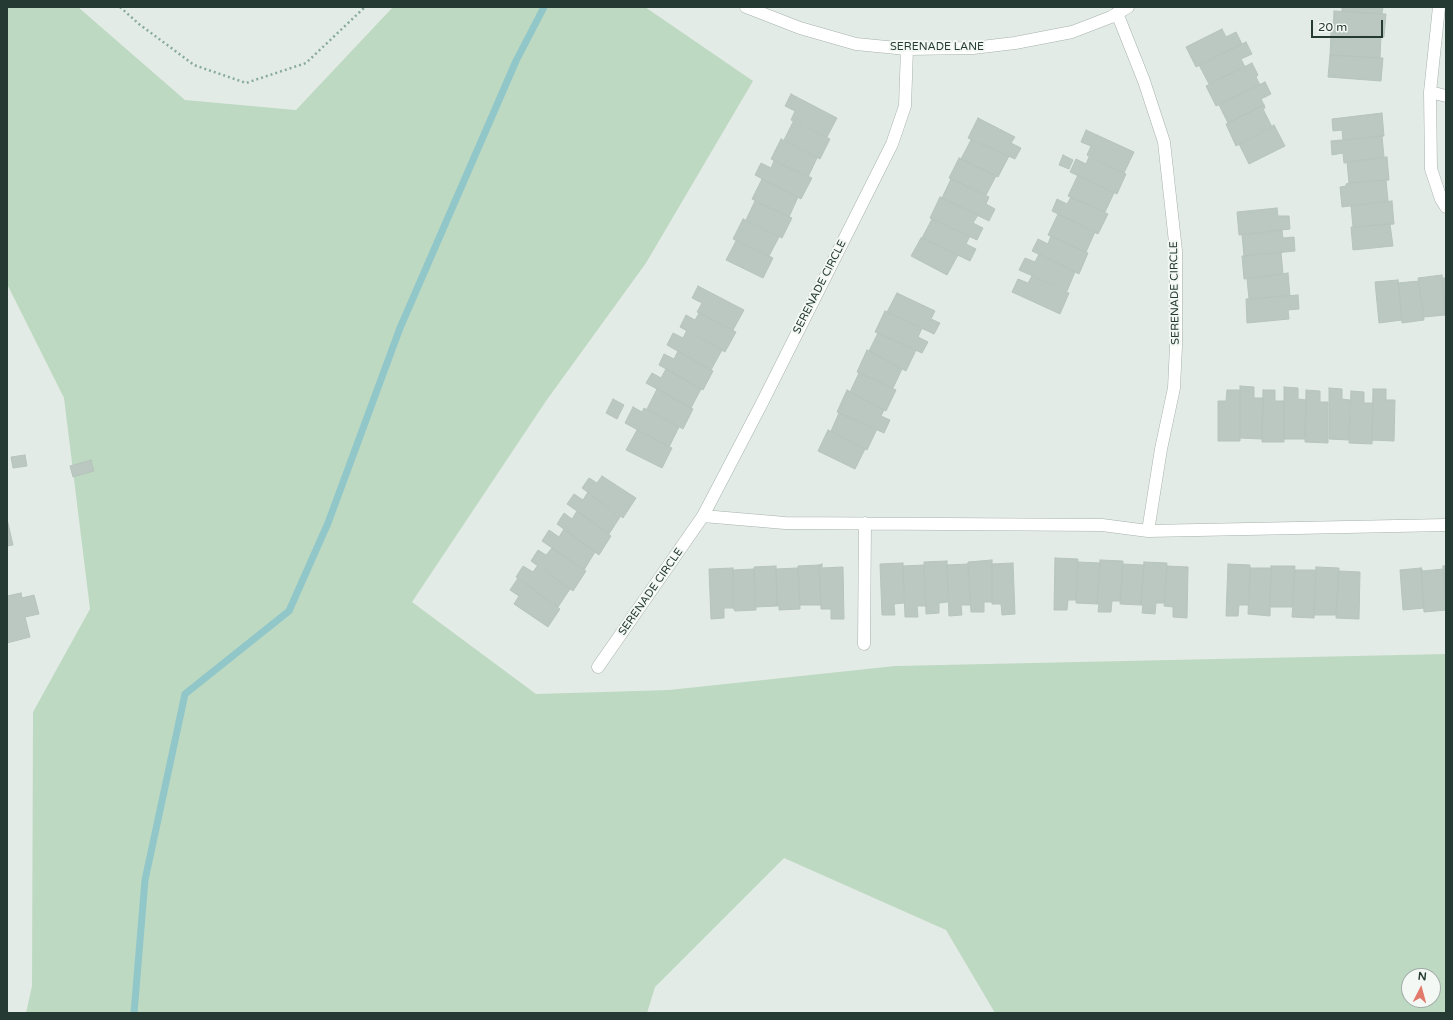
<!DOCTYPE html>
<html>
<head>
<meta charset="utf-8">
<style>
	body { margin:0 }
	#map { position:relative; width:1453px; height:1020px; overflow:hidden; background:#e3ebe6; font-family:"Varela Round",sans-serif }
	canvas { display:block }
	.frame { position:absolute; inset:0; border:8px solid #253a32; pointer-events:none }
	.north { position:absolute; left:1401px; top:968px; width:40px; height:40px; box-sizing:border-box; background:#f3f8f5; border:1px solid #a1aca7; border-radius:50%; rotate:6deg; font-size:11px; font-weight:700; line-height:16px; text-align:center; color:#253a32 }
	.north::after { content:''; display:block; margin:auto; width:14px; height:18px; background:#e17a6a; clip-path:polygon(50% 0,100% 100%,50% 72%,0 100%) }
	.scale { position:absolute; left:1311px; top:20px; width:72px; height:18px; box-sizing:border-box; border:2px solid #253a32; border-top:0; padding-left:5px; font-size:12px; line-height:14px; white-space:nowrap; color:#253a32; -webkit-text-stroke:3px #f3f8f5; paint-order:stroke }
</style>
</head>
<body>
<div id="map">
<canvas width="1453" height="1020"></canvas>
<div class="frame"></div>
<div class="north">N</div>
<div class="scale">20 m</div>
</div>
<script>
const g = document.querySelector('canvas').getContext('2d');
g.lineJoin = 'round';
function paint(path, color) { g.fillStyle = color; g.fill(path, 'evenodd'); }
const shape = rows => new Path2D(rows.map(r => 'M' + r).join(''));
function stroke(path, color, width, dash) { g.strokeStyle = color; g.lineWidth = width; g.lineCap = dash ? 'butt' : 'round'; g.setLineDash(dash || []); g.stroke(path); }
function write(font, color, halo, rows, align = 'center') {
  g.font = font + ' "Varela Round",sans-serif'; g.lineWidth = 4; g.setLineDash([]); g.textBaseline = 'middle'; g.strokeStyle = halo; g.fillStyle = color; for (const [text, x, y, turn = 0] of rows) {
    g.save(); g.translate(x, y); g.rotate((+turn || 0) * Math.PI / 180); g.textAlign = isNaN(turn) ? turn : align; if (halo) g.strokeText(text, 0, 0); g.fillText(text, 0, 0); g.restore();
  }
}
paint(shape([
	[7,7,78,7,185,100,296,110,393,7,645,7,753,81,646,263,546,401,412,602,536,694,669,690,895,666,1446,654,1446,1013,995,1013,946,930,784,858,655,987,647,1013,26,1013,32,986,33,712,90,609,64,398,7,284],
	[1409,976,1433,976,1433,1000,1409,1000]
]), '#bed9c2');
stroke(shape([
	[134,1013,145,880,185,694,289,611,328,523,400,328,516,61,544,7]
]), '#91c7c9', 7);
const building = shape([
	[1342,7,1383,7,1382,14,1342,11,1342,7],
	[1334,11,1386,14,1384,37,1333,33,1334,11],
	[1222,29,1226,37,1236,32,1242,44,1196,67,1186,47,1222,29],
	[1331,33,1381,36,1380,58,1330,55,1331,33],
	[1246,42,1252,54,1241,59,1245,67,1209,84,1199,65,1246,42],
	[1330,55,1383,58,1381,81,1328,77,1330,55],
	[1252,63,1258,75,1256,77,1260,85,1216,106,1206,86,1252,63],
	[1265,82,1271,94,1261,99,1264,105,1228,123,1219,105,1265,82],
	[791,94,837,118,827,137,791,120,795,111,785,106,791,94],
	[1264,105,1265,108,1263,109,1272,127,1236,146,1226,124,1264,105],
	[1382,113,1384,136,1343,140,1342,130,1333,131,1332,119,1382,113],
	[978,118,1015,137,1011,143,1021,148,1015,159,968,138,978,118],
	[793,122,830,139,820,159,784,140,793,122],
	[1274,125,1285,146,1249,164,1239,144,1274,125],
	[1086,130,1134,152,1124,173,1087,155,1091,146,1081,142,1086,130],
	[1382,136,1384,157,1344,163,1343,153,1332,155,1331,141,1382,136],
	[781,139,817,158,808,177,771,159,781,139],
	[971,140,1009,156,998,177,961,159,971,140],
	[1063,155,1073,160,1069,169,1059,165,1063,155],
	[1089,157,1126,174,1117,194,1070,172,1076,159,1086,164,1089,157],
	[1387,157,1389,180,1349,183,1347,162,1387,157],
	[959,158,996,176,986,195,949,178,959,158],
	[774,161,812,178,801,199,755,175,761,163,771,168,774,161],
	[1078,175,1114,193,1105,212,1068,196,1078,175],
	[762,179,798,197,789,217,752,199,762,179],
	[951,179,989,197,986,204,995,209,989,221,942,198,951,179],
	[1386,180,1388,201,1342,207,1340,187,1346,186,1346,184,1349,183,1386,180],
	[940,197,978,215,973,223,983,228,977,240,930,218,940,197],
	[1071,197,1108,214,1098,234,1052,211,1057,199,1067,204,1071,197],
	[755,201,792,218,782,238,746,220,755,201],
	[1392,201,1394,224,1353,227,1351,206,1392,201],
	[1277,208,1278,216,1289,216,1290,229,1239,235,1237,212,1277,208],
	[1058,214,1095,232,1086,252,1048,235,1058,214],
	[743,219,779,237,769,256,733,239,743,219],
	[932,219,970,236,966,244,976,249,970,261,922,238,932,219],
	[1390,224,1393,246,1353,250,1351,227,1390,224],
	[1282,230,1283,238,1294,237,1295,251,1244,256,1242,235,1282,230],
	[1051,236,1088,253,1079,274,1032,251,1038,239,1048,244,1051,236],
	[921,238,958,255,947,275,911,256,921,238],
	[736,241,773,258,763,278,726,260,736,241],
	[1281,252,1283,274,1244,279,1242,256,1281,252],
	[1039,254,1075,272,1067,291,1019,270,1025,258,1035,262,1039,254],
	[1288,273,1290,296,1249,299,1247,279,1288,273],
	[1442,275,1445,315,1424,317,1418,278,1442,275],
	[1032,276,1069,293,1060,314,1012,292,1018,279,1028,283,1032,276],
	[1442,278,1446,278,1446,319,1445,315,1442,278],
	[1398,280,1402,320,1379,323,1375,282,1398,280],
	[1419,281,1424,320,1402,323,1398,283,1419,281],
	[698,286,744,310,733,330,697,312,702,303,692,298,698,286],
	[897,293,935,311,931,319,940,323,934,334,887,312,897,293],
	[1298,295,1299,309,1288,310,1289,319,1247,323,1246,299,1298,295],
	[885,311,922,328,918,337,928,342,922,353,875,332,885,311],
	[699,313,736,332,725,352,680,327,686,315,695,320,699,313],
	[687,330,722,350,711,370,667,345,673,333,683,338,687,330],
	[878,333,916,350,906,371,869,351,878,333],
	[867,350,902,369,893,388,857,372,867,350],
	[678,351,713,371,703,390,659,365,664,354,674,359,678,351],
	[666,369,701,389,691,408,646,383,652,373,661,378,666,369],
	[859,373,896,390,886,411,850,392,859,373],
	[1240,386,1254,387,1254,398,1263,398,1262,439,1240,438,1240,386],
	[1284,387,1298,388,1298,399,1306,400,1305,439,1284,439,1284,387],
	[1329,388,1342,389,1342,399,1350,400,1349,440,1329,439,1329,388],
	[657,389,693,409,683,429,647,409,657,389],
	[1373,389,1386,389,1386,400,1395,400,1394,441,1372,440,1373,389],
	[847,390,884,410,881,416,890,420,884,433,837,412,847,390],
	[1227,390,1240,390,1240,441,1218,441,1218,401,1226,401,1227,390],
	[1263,390,1275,390,1275,401,1284,401,1284,442,1262,442,1263,390],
	[1306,390,1320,391,1320,402,1328,402,1328,443,1305,442,1306,390],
	[1351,391,1364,392,1364,403,1373,403,1372,444,1349,443,1351,391],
	[613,399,624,405,617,419,606,413,613,399],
	[633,407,642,412,644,408,679,427,669,447,625,423,633,407],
	[839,413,877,429,867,450,831,431,839,413],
	[637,430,672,448,662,468,626,450,637,430],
	[828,430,865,449,855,469,818,451,828,430],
	[25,455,27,466,13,468,11,457,25,455],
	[91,460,94,471,73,477,70,466,91,460],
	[602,476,636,498,623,518,582,488,589,478,597,483,602,476],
	[588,492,620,517,609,534,567,504,574,494,583,500,588,492],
	[577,511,611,536,599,555,557,524,564,513,572,519,577,511],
	[7,519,13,545,7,546,7,519],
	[564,529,595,552,584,570,542,541,549,530,559,537,564,529],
	[552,548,586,571,573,591,531,561,538,550,546,555,552,548],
	[1055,558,1078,559,1076,600,1068,600,1067,610,1054,610,1055,558],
	[992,560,992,602,984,602,984,612,971,612,968,562,992,560],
	[1100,560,1123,561,1120,601,1112,601,1111,612,1098,612,1099,604,1097,604,1100,560],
	[947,561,948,602,939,603,939,613,926,614,924,562,947,561],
	[1078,562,1100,563,1097,604,1076,603,1078,562],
	[1144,562,1167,563,1164,603,1156,603,1155,614,1142,613,1143,605,1141,605,1144,562],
	[903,563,904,603,894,604,895,615,882,615,880,564,903,563],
	[1013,563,1015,614,1002,615,1001,604,992,604,992,564,1013,563],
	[822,564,822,568,843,567,844,619,831,619,831,609,821,609,819,565,822,564],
	[968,564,970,605,961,605,962,615,949,616,947,565,968,564],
	[1123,564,1144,565,1141,605,1120,604,1123,564],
	[1228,564,1250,565,1249,605,1239,605,1238,616,1226,616,1228,564],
	[538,565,570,589,558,607,516,577,523,566,533,572,538,565],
	[819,565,821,605,800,605,798,566,819,565],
	[924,565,926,606,917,606,918,617,905,617,903,566,924,565],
	[776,566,777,606,755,607,754,567,776,566],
	[1167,566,1188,567,1187,618,1173,617,1173,607,1164,606,1167,566],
	[1271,566,1295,566,1292,607,1270,607,1271,566],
	[1443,566,1446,566,1446,604,1443,569,1443,566],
	[1316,567,1339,568,1336,615,1314,615,1316,567],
	[733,568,733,608,724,608,724,618,711,619,709,569,733,568],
	[798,568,800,609,779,610,779,606,777,606,776,569,798,568],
	[1250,568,1271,568,1270,616,1248,614,1250,568],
	[1421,568,1424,608,1403,610,1400,570,1421,568],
	[1421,568,1423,571,1443,569,1446,610,1424,612,1421,568],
	[754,569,756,610,735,611,733,608,733,570,754,569],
	[1295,570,1316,570,1314,618,1292,617,1295,570],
	[1339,571,1360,572,1359,619,1336,618,1339,571],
	[518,578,560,609,548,627,514,604,519,596,510,590,518,578],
	[21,593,22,598,34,595,39,614,25,617,30,637,7,643,7,596,21,593]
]);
paint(building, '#bbc8c2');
stroke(building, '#b6c4bc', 1);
const minor = shape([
	[746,7,800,28,856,44,907,49,973,48,1015,43,1072,32,1111,17,1128,7],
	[1117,13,1144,81,1164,142,1176,251,1176,346,1174,388,1161,449,1148,531],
	[1430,92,1439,7],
	[1446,96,1430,92,1431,169,1441,199,1446,207],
	[703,516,785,523,1102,525,1148,531,1446,525],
	[864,644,865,523],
	[598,667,703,516,762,403,892,144,905,106,907,49]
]);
stroke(minor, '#a6b2ac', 13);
stroke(shape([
	[120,7,139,24,194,65,246,83,306,63,365,7]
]), '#87ab9b', 2.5, [2, 3]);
stroke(minor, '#fff', 12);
write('11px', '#253a32', '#f3f8f5', [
	["SERENADE LANE",937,47],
	["SERENADE CIRCLE",820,287,-63],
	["SERENADE CIRCLE",1175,293,-91],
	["SERENADE CIRCLE",651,592,-55]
]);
</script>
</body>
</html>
